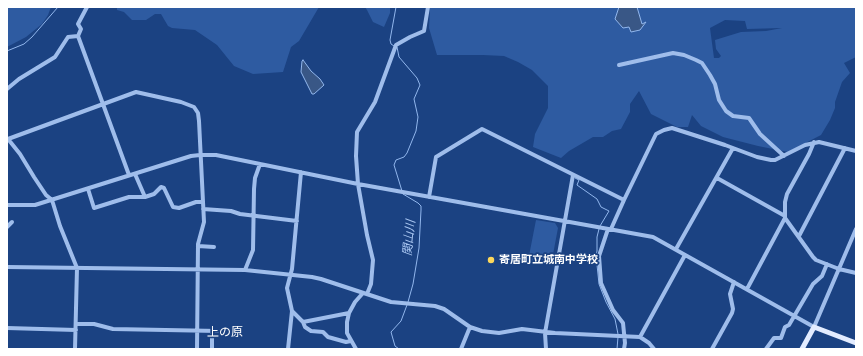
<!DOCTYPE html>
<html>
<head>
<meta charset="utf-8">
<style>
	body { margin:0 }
	#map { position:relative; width:863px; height:356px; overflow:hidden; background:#1b4282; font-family:Poppins,sans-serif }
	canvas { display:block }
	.frame { position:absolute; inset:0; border:8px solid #fff; pointer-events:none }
</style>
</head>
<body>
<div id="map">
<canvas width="863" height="356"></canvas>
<div class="frame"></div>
</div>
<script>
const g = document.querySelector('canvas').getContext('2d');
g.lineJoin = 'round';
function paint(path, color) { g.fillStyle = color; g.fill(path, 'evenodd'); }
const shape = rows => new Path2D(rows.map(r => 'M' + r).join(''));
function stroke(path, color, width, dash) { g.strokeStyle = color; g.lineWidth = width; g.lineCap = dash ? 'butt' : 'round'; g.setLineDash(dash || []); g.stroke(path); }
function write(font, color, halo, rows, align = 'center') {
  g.font = font + ' Poppins,"Noto Sans JP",sans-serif'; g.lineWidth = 3.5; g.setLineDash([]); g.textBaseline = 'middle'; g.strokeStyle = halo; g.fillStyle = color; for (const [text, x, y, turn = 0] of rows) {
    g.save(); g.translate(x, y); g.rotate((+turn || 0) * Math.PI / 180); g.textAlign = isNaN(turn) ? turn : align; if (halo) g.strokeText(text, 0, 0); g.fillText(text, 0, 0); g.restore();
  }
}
paint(shape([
	[7,7,51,7,48,15,42,24,26,37,7,47],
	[117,7,319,7,299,41,291,47,283,72,253,74,234,66,217,45,195,30,172,28,168,26,161,14,155,14,146,20,132,20,124,12,117,10],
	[365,7,390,7,390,13,384,27,373,22,367,10],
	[430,7,856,7,856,57,844,63,850,73,842,82,835,102,835,108,830,120,821,135,788,152,758,146,723,137,701,126,692,115,688,127,677,127,651,114,639,91,630,104,630,112,621,129,612,131,603,137,593,137,569,151,561,158,533,147,535,134,548,108,548,86,532,70,518,62,504,56,483,55,437,55,429,28],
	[725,20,745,21,747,29,782,28,766,31,741,32,715,40,716,49,721,56,719,58,714,58,710,28],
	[536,220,555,223,558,228,551,265,528,261]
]), '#2e5ba1');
const water = shape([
	[619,7,637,7,642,24,646,22,640,30,631,32,629,27,623,28,615,19,619,7],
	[303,60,311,71,320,79,324,85,314,94,312,94,301,72,302,61,303,60]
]);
paint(water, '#395786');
stroke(water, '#92b7ed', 1);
stroke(shape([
	[394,46,391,44,390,40,396,7],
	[397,47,399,57,417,78,420,85,414,99,418,117,416,131,407,153,404,157,396,160,394,165,402,191],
	[7,51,24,44,32,37,58,7],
	[575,178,579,180,577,185,597,199,601,207,609,211,600,226],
	[403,194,418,203,421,206,421,210,419,248,413,284,408,302],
	[599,229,597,237,597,251,596,255,599,284,606,302,615,319,618,334],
	[399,349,395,346,391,332,401,321,407,305],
	[617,349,618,337]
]), '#92b7ed', 1);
stroke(shape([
	[87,7,78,24,81,29,78,36,129,175],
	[619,65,673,53,684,55,696,60,702,63,710,75,715,84,719,100,726,111,733,116,749,118,760,134,784,156],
	[7,89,19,79,55,57,68,37,78,36],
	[8,139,136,92,181,102,194,107,198,113,199,121,204,222,198,244,197,349],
	[8,139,20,154,34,177,46,195,52,200,60,226,77,268,75,349],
	[814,142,809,154,787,194,785,202,785,218,813,257,816,260,839,269,856,273],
	[717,178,785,216],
	[88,189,94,208,129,197,145,197,135,174],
	[145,197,154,194,161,187,164,188,173,207,179,208,196,202,203,202],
	[429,197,436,157,482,129,624,200],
	[7,205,35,205,191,156,200,155,216,155,358,184,653,237,814,327,856,229],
	[203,209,231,211,240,214,297,221],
	[7,227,12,222],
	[608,229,599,256,601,283,613,310,623,323,625,343,624,349],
	[611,229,624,200,656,134,664,130,672,128,725,145,757,157,771,160,775,160,805,145,819,142,856,151],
	[799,236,845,148],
	[198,246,214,247],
	[676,249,733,148],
	[7,267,245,270,312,277,321,279,391,302,435,306,444,309,470,327,482,331,499,333,522,329,555,333,640,337,649,343,654,349],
	[245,270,253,250,254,189,255,178,260,164],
	[747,289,785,218],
	[367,294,371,284,373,260,367,235,358,184,356,156,357,132,375,102,396,45,410,37,424,31,428,7],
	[292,311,303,322,305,327,311,331,323,332,328,337,346,342,351,341],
	[303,322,349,313],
	[76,324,94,324,113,329,218,331],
	[7,328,76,330],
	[212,331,212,349],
	[640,337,685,255],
	[288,349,292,311,287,288,292,269,301,172],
	[356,349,347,333,347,322,349,313,355,302,363,293],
	[461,349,470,327],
	[546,349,545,333,573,175],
	[712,349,732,313,733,309,730,294,734,282],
	[766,349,774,338,781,338,785,327,789,325,813,284,822,276,827,264]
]), '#9fbdeb', 4);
stroke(shape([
	[802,349,814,327,856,343]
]), '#e3ecff', 5);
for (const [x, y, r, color] of [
	[491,260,4,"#fcd75b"]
]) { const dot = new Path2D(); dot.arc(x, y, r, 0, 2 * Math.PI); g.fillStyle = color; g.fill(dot); stroke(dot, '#1b4282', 1.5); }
write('bold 11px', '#fff', '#1b4282', [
	["寄居町立城南中学校",499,260]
], 'left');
write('italic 12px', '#aac7f2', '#1b4282', [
	["関山川",410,238,-84]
]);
write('12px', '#fff', '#1b4282', [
	["上の原",225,333]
]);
</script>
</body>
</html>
